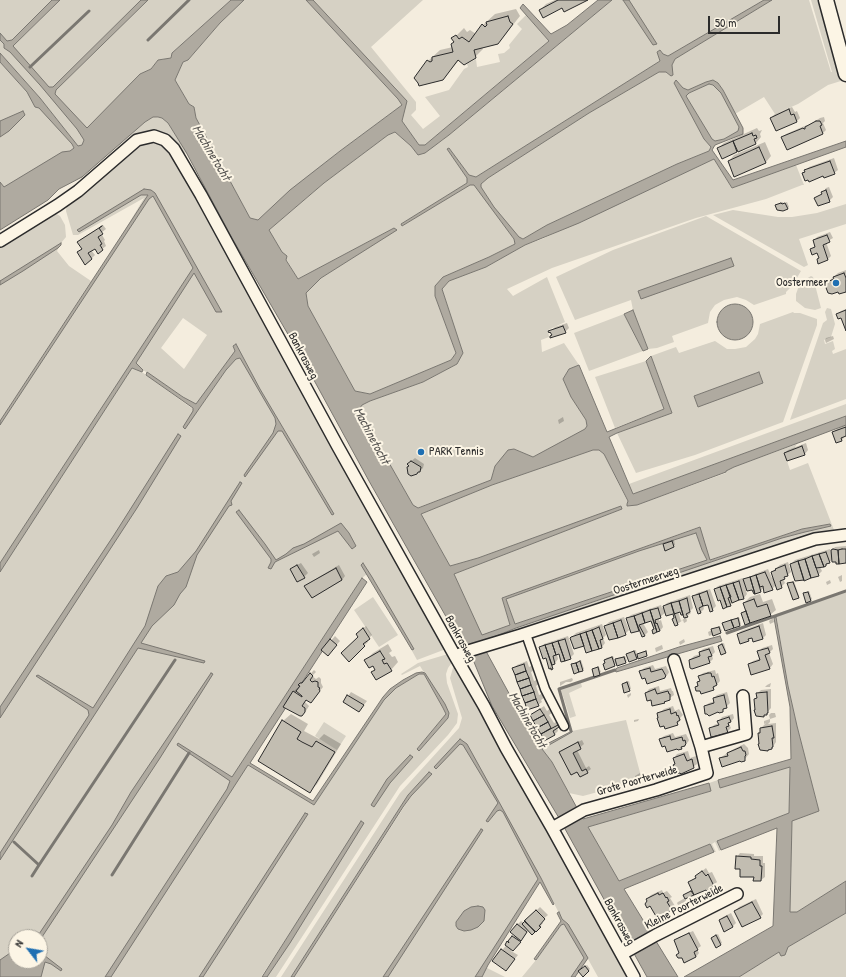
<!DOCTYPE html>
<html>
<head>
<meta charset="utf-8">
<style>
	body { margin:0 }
	#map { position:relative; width:846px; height:977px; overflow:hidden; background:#f4edde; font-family:"Patrick Hand",sans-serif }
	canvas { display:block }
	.north { position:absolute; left:8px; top:929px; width:40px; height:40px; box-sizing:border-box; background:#fcf5e5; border:1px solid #a8a49b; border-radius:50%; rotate:301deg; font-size:11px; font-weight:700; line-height:16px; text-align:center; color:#2b2b2b }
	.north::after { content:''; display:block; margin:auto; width:14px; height:18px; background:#1f6fb2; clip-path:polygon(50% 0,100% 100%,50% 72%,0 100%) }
	.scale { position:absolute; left:708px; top:16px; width:72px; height:18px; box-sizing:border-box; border:2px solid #2b2b2b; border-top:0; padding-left:5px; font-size:12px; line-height:14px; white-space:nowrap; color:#2b2b2b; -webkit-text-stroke:3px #fcf5e5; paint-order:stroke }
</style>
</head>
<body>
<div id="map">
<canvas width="846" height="977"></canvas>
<div class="north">N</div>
<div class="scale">50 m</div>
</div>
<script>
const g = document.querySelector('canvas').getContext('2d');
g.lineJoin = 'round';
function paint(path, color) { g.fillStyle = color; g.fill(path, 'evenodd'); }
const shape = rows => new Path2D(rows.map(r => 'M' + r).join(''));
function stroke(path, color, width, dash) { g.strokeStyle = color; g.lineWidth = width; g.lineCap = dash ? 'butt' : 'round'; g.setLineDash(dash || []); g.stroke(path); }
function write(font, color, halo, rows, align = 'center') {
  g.font = font + ' "Patrick Hand",sans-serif'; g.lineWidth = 4; g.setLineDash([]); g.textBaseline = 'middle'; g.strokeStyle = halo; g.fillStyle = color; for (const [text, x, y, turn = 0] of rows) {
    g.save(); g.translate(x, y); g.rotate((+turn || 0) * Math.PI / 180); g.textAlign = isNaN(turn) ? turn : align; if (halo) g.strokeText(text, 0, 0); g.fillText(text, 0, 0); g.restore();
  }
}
paint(shape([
	[0,0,52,0,12,40,13,46,60,0,141,0,53,87,49,87,55,93,56,90,148,0,231,0,172,53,171,58,158,60,151,69,140,74,84,140,82,145,78,146,40,98,0,53],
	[244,0,306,0,398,99,402,105,340,151,258,220,250,218,196,118,194,107,189,104,175,80,183,62,188,60,220,23],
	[313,0,423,0,371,47,416,102,416,110,411,115,423,129,440,116,425,97,449,90,464,69,468,67,467,64,476,59,477,67,500,62,498,54,504,53,510,48,509,45,522,29,517,24,526,15,549,41,425,145,419,145,402,121,406,101],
	[612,0,623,0,651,42,628,0,764,0,668,56,663,54,660,50,657,52,660,61,476,177,469,175,449,148,447,149,467,178,467,183,401,224,402,226,470,185,475,185,514,239,515,244,489,257,443,277,435,296,456,353,451,360,370,394,355,391,308,306,306,293,321,278,396,230,394,228,298,279,269,230,324,183,388,135,395,132,411,146,418,155,425,152,443,140],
	[772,0,809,0,831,72,832,72,811,0,822,0,844,80,828,85,798,104,775,114,764,97,735,114,723,90,718,83,713,80,706,82,688,90,683,88,679,83,674,83,704,139,711,147,709,151,677,164,547,225,525,238,519,238,494,207,481,187,481,184,488,178,589,113,659,72,666,72,671,76,672,65,675,59],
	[0,62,72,144,74,149,0,190],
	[709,84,713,85,721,93,739,127,739,131,724,139,715,141,712,140,686,96,689,93],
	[153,117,162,118,168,123,186,152,183,158,152,133,104,163,102,161,145,122],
	[145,139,164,144,172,153,446,649,417,660,372,578,364,569,367,574,362,578,242,762,314,805,384,700,396,688,419,674,424,674,446,714,417,749,419,751,448,718,449,713,420,666,402,675,401,674,418,663,448,654,453,661,448,668,446,674,447,683,458,714,457,723,448,735,400,786,276,977,264,977,327,876,261,977,0,977,0,572,132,368,142,372,197,412,226,370,236,359,240,358,334,514,260,389,236,345,233,347,235,351,196,405,143,370,135,363,194,272,193,268,0,563,0,425,94,282,144,198,78,235,73,235,66,211,67,203],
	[183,318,207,335,184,369,161,348],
	[16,937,40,937,40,961,16,961],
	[714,159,732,188,796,165,804,185,802,185,766,199,696,218,552,268,507,289,513,296,547,277,565,322,548,330,549,337,541,340,542,352,564,343,579,365,569,369,563,379,571,397,586,420,587,426,585,429,578,434,533,457,514,449,495,466,491,480,417,508,413,505,359,410,362,405,370,401,423,382,457,364,463,353,442,289,449,281,486,267,525,245,542,239],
	[846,204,846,224,799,239,808,265,804,267,713,215,733,210,778,217,792,217,817,213],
	[55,213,60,216,65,225,66,237,61,243,57,251,69,266,91,281,0,421,0,244,50,214],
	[706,216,801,271,792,286,786,292,786,294,754,305,746,300,737,297,724,300,715,305,710,312,708,323,672,336,674,342,657,348,648,349,633,310,631,300,575,320,556,277,613,250],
	[811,276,813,277,821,308,815,310,805,308,796,301,796,294,800,283],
	[827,308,831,309,835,324,831,337,824,340,825,344,833,341,835,349,832,351,833,354,846,349,846,399,790,420,823,323,827,320,825,312],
	[793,312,794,313,800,313,817,319,817,325,783,422,695,455,636,473,617,433,672,413,651,356,676,347,679,353,715,341,727,349,735,349,746,347,755,339,758,334,760,324],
	[759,372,763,383,694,396],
	[624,314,643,351,589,371,574,333],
	[646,361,664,409,615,428,595,377],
	[846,404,846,416,633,494,629,484],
	[797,444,787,461,790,470,808,463,834,530,773,549,770,547,681,576,679,579,659,584,530,625,528,630,481,642,516,628,782,538,830,524,802,529,709,560,699,527,502,598,510,625,482,636,454,574,622,509,622,506,478,558,450,566,421,514,492,485,593,450,599,450,604,454,628,502,628,506,637,505,726,473,725,471,734,467],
	[694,533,696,533,702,550,707,561,515,624,506,599,639,551],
	[846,591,846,881,797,912,790,912,792,820,819,811,797,726,788,686,776,614],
	[373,597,398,635,379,647,354,610],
	[456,665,631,977,598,977,588,959,575,977,522,977,536,960,561,925,569,924,562,919,541,878,485,967,505,977,294,977,411,796,431,774,408,795,291,977,281,977,400,793,459,728,462,718,450,678,453,668],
	[581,683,582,687,569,693,576,716,570,718,561,690],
	[626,720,642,780,583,796,569,793,552,762,541,749,572,732,572,731],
	[324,722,346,736,337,750,315,736],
	[790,767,789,813,718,841,721,850,719,851,715,842,712,844,716,852,714,852,710,844,619,881,588,827,711,791,709,783,718,780,720,788],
	[846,913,846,977,739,977,779,952]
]), '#d6d1c4');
const water = shape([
	[52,0,60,0,13,46,49,87,53,87,141,0,148,0,56,90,55,94,87,128,140,74,151,69,158,60,171,58,172,53,231,0,244,0,220,23,188,60,183,62,175,80,189,104,194,107,196,118,250,218,258,220,290,190,340,151,402,105,398,99,306,0,313,0,407,101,402,121,419,145,425,145,549,41,520,8,523,4,551,34,567,25,598,0,612,0,449,135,425,153,418,155,411,146,395,132,388,135,324,183,269,230,282,252,287,256,286,260,298,279,394,228,397,230,321,278,306,293,308,306,355,391,370,394,451,360,456,353,435,296,435,286,443,277,489,257,515,244,514,239,474,185,470,185,402,226,401,224,467,183,467,178,447,149,449,148,469,175,476,177,660,61,657,52,660,50,663,54,668,56,764,0,772,0,675,59,672,65,673,75,671,76,666,72,659,72,589,113,488,178,481,184,481,187,494,207,519,237,523,239,547,225,677,164,709,151,711,147,704,139,674,83,676,80,683,88,688,90,706,82,713,80,718,83,723,90,743,128,743,134,715,145,712,150,733,180,846,141,846,147,732,188,714,159,579,223,525,245,486,267,449,281,442,289,463,353,457,364,423,382,370,401,362,405,359,410,413,505,418,508,491,480,495,466,508,450,514,449,533,457,585,429,587,426,586,420,571,397,563,379,569,369,579,365,607,432,664,409,646,361,651,356,672,413,617,433,609,437,633,494,846,416,846,425,734,467,726,471,726,472,637,505,627,506,627,504,628,501,604,454,599,450,593,450,492,485,421,514,450,566,478,558,621,506,622,509,454,574,482,635,510,625,502,598,700,527,710,560,802,529,830,524,831,526,805,532,782,538,516,628,481,642,511,697,541,747,572,731,572,732,542,749,552,762,583,819,709,783,711,791,588,827,619,881,710,844,714,852,624,889,678,977,647,977,559,818,492,706,467,645,457,636,369,481,303,360,232,238,186,152,168,123,162,118,158,117,153,117,145,122,82,177,59,189,48,200,0,230,0,182,4,187,62,152,70,151,74,148,72,144,39,108,35,107,27,92,0,62,0,53,40,98,78,146,82,145,84,140,77,129,40,85,10,52,4,48,4,44,0,40,0,33,7,41,12,40,52,0],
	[709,84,713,85,721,93,739,127,738,131,724,139,715,141,712,139,686,96,689,93,709,84],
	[696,533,702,550,707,560,515,624,506,599,639,551,696,533],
	[623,0,629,0,657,44,653,45,623,0],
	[23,111,25,115,9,131,0,137,0,121,23,111],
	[144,189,151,190,155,193,222,312,216,312,194,273,136,363,143,370,142,372,132,368,0,572,0,563,193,268,153,196,149,199,0,425,0,421,148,195,141,195,79,232,77,230,144,189],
	[61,243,61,245,58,248,23,271,0,285,0,281,61,243],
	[731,258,734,266,641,299,638,291,731,258],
	'717 322a18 18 0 1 1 36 0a18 18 0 1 1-36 0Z',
	[633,310,648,349,643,351,624,314,633,310],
	[236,344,260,389,334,514,332,515,282,431,278,431,245,477,244,475,273,433,276,424,275,418,240,358,236,359,226,370,185,429,183,427,193,411,193,408,146,375,147,372,183,397,196,404,235,351,233,346,236,344],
	[759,372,763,383,698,407,694,396,759,372],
	[178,434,181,436,137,508,0,718,0,707,114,535,178,434],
	[240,482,242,483,231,501,232,505,229,506,197,555,186,587,180,594,174,605,152,626,141,643,205,661,204,663,138,648,0,860,0,853,89,715,88,710,36,676,38,675,93,708,145,626,158,586,166,576,178,572,196,551,240,482],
	[239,510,265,544,276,560,286,554,293,548,304,544,341,523,349,533,356,546,352,549,338,531,275,562,271,569,268,568,271,562,271,559,236,512,239,510],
	[363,563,372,577,414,649,412,650,361,565,363,563],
	[362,578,367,582,250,763,313,801,383,697,390,689,403,680,416,673,422,672,425,673,445,704,449,713,448,718,419,751,417,749,446,714,443,708,424,674,419,674,396,688,384,700,314,805,248,765,111,977,105,977,227,789,230,781,177,745,178,743,232,777,362,578],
	[776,617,788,686,797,726,819,811,792,821,790,912,797,912,846,881,846,913,788,947,785,955,781,956,779,952,739,977,684,977,773,926,777,828,721,850,717,841,789,813,790,767,720,788,718,780,791,759,790,707,774,618,776,617],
	[720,636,722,641,616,672,615,670,617,668,679,647,720,636],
	[211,673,213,674,160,758,40,940,40,937,37,937,112,825,131,792,211,673],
	[460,739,467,744,541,878,554,904,553,905,540,882,488,965,482,977,475,977,538,879,503,812,500,810,497,811,488,822,486,821,498,803,463,745,460,744,436,769,434,767,460,739],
	[410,755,413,757,390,783,374,807,371,805,387,779,410,755],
	[429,772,432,774,411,796,403,807,294,977,291,977,408,795,429,772],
	[305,813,308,814,203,977,199,977,305,813],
	[361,821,364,823,290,943,267,977,262,977,361,821],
	[481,829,483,830,388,977,383,977,481,829],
	[478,906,483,907,485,910,484,921,478,927,471,930,464,931,458,929,456,926,456,922,464,911,471,907,478,906],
	[559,912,562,919,568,924,588,958,575,977,571,977,584,958,564,924,561,925,536,960,534,959,561,921,557,913,559,912],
	[16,949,16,961,40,961,40,952,62,969,61,971,51,964,45,962,41,977,0,977,0,960,16,949]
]);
paint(water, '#afaaa0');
stroke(water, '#7a7771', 1);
paint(shape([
	[555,0,586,0,563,6,540,10,546,4],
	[516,9,520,16,505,35,497,43,482,47,483,49,475,57,459,60,443,79,428,61,440,50,453,47,455,42,453,39,464,28,467,32,470,30,476,34,483,25,495,14],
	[792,107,795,112,797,111,800,118,797,121,771,118,775,114],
	[824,117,825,121,823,123,826,130,823,133,787,149,782,138,786,134,807,125,807,126,820,118],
	[757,128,759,131,762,130,760,134,761,137,756,143,722,157,718,148,724,143],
	[765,142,771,156,766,162,735,175,729,161,734,155],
	[834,158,838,170,834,173,824,174,803,173,809,167],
	[829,187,833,197,829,201,816,198,823,193,826,188],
	[783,202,783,203,787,202,789,207,787,209,776,205],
	[103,225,106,229,101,233,105,240,104,241,106,246,102,249,95,247,91,250,95,255,91,259,78,252,82,248,78,241],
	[830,232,833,238,826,242,831,256,828,259,819,263,820,257,818,251,811,250,816,246,814,241,817,237],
	[846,270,846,291,839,291,828,282,838,273],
	[846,309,846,328,842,316,837,314,841,311],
	[567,323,569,328,565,332,551,331,555,327],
	[833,336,834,339,826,343,825,340,826,338],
	[563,417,564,421,559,424,558,420],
	[846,425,846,435,842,440,837,442,833,432,837,429],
	[806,443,808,450,805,454,787,460,785,453,788,450],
	[415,458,424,464,423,468,420,471,408,464],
	[674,540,675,545,666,549,664,544],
	[846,546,846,562,833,559,826,565,820,567,822,571,818,575,791,564,795,560,830,549,831,552,835,547],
	[319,550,320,553,314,557,312,554],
	[788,562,791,572,783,579,785,583,781,587,776,585,772,589,764,587,761,591,756,592,754,588,746,591,747,594,744,598,734,602,730,605,721,599,715,589,718,586,743,578,743,580,755,574,768,569,772,578,774,577,772,572,775,569,780,565],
	[301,563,308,573,304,577,295,566],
	[339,565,345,576,342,580,312,597,306,586,309,583],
	[842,575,842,581,840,582,838,577],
	[830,580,831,583,827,585,826,582],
	[794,581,799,596,798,597,789,584],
	[710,589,716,606,711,611,708,604,703,605,704,609,701,612,693,597,697,593],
	[809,591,812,599,811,600,804,594],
	[760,594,763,602,772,599,776,610,770,615,742,613,747,610,744,603,750,597],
	[690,595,693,608,690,611,691,613,686,617,687,621,686,622,684,623,683,620,676,625,673,613,666,612,659,618,659,621,661,620,663,627,660,631,655,628,652,620,643,623,648,632,645,635,640,629,632,632,627,619,631,615,661,605,662,608,667,603],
	[681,610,685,618,681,621,678,611],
	[624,617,629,630,625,634,605,626,609,622],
	[739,617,741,624,740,625,723,623],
	[773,618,774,622,770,624,769,621],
	[763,623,766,635,763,638,754,641,752,636,748,640,738,634,741,631],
	[602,624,606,635,603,638,605,643,602,647,584,644,572,637,576,633],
	[366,626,372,635,367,640,368,642,349,660,359,637,360,631],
	[720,626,722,631,720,632,709,636,708,632],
	[335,636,340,641,331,651,323,650],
	[568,636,574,654,570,658,559,653,557,654,558,659,552,667,550,668,546,657,540,647,544,644],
	[684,639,685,642,680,645,679,642],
	[724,643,726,651,725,652,719,646],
	[388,644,392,651,389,653,392,657,395,656,398,662,391,670,373,672,376,669,373,665,366,660,373,653],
	[662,645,663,649,656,652,655,648],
	[772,645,773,649,769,653,773,664,770,668,752,674,749,664,753,661,761,658,759,652,762,648],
	[713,646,715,652,712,655,713,659,710,662,690,660,694,656,700,654,700,652,703,649],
	[636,650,637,655,644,651,646,655,639,656,637,658,627,654],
	[613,656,615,661,618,658,625,656,627,661,625,662,617,662,615,665,606,663,605,660,606,658],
	[581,660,584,669,583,670,572,664],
	[527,661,529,667,534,665,535,670,531,672,534,681,539,679,540,683,536,686,539,695,544,693,545,697,541,700,542,702,538,705,513,669,517,665],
	[653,665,655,669,666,666,669,672,668,674,665,677,646,677,641,671,644,668],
	[599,667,601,672,595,676,595,668],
	[314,670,316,672,312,676,316,679,319,677,321,679,321,683,323,687,311,702,307,699,305,702,309,706,306,711,302,715,285,707,294,691,301,685,300,683,305,680],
	[715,670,716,674,718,673,720,681,713,689,696,687,700,680,699,677,703,673],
	[572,678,573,680,571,682,566,682,560,686,560,682],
	[629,681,631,689,629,690,623,684],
	[771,683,770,687,765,687,767,685],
	[659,686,660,691,671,688,672,691,673,691,674,695,664,702,651,699,646,693,649,689],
	[771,689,771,708,764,716,755,699,758,696,757,694,761,690],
	[351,692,367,701,359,711,344,702],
	[727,692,730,703,722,711,705,706,709,703,715,701,714,698,717,695],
	[631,693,631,695,628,698,627,695],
	[544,706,547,711,551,708,553,712,549,715,554,723,558,721,562,723,557,728,558,731,555,734,545,740,531,715],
	[673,706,675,711,679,709,683,715,680,718,681,720,677,724,659,717,658,714,664,709],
	[771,713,775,713,776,717,770,719,770,722,768,724,776,723,776,742,772,748,759,747,759,744,760,743,759,733,761,731,761,728,766,723,764,724,764,721,770,719,769,715],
	[291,714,308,724,304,731,319,739,324,734,341,744,317,784,310,791,283,721],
	[733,714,734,718,729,724,731,728,727,732,711,729,714,725,719,723,719,721,722,717],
	[639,719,638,721,634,722,634,720],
	[673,733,675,737,686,734,689,740,688,742,681,748,666,745,660,739,664,736],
	[582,740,584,744,577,750,586,768,589,766,591,769,587,772,578,770,560,752,564,749],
	[744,744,748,748,749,754,744,760,720,758,732,750],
	[688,751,690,758,696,756,697,764,689,770,674,774,672,768,675,764,674,758,677,754],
	[640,773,641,776,636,779,635,776],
	[740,853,754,854,754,856,763,856,763,863,765,863,765,877,761,880,741,868,737,857],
	[706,868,709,873,712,872,717,882,715,884,715,887,711,890,707,889,686,898,686,894,693,890,689,882,697,877,696,876],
	[662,890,663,893,667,891,672,897,670,898,675,906,671,909,649,901,647,899,651,895],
	[685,898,686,900,685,902,678,905,677,903,678,902],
	[756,899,763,914,760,917,735,911,739,907],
	[540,907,548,915,541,921,543,923,540,927,532,933,529,930,511,951,518,955,509,966,493,961,515,935,512,932,518,924,521,921,524,923],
	[731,913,736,923,732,927,720,921,723,917],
	[693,931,701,946,697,949,699,953,696,957,682,957,677,955,680,952,675,940,679,937],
	[718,934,722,943,716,946,714,937],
	[587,965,590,969,583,975,579,971]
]), '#0003');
stroke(shape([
	[148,40,189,0],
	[30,67,89,11],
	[727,633,846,591],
	[571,731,559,689,615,670],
	[14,842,39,865,32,876],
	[39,865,175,660],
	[112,875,189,753]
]), '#7a7771', 3);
const building = shape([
	[558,0,588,0,564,12,562,8,543,18,539,10,558,0],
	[508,16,510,22,513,24,498,44,474,50,476,58,464,65,458,60,443,80,419,86,418,83,414,78,427,60,430,62,432,61,432,57,453,52,451,44,454,42,451,38,456,35,459,39,462,37,469,42,482,24,485,27,487,25,486,22,508,16],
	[789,109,791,115,794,114,797,122,776,131,770,118,789,109],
	[816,121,820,121,822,125,820,126,823,134,787,150,781,137,803,128,804,129,805,129,805,127,816,121],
	[752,133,753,136,756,135,757,138,754,139,756,144,738,152,733,141,752,133],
	[733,141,737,152,722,159,717,148,733,141],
	[759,147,766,163,734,177,728,161,759,147],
	[830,161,835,174,824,178,823,176,809,182,808,180,805,181,802,173,805,172,804,170,830,161],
	[826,190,830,202,818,206,814,198,822,194,821,192,826,190],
	[781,203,782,204,785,203,788,209,783,211,777,210,775,205,781,203],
	[102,226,99,228,103,234,98,237,102,244,100,245,103,250,98,254,95,249,88,253,92,259,85,265,77,252,82,249,77,242,102,226],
	[827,235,830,242,823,245,828,260,818,264,817,259,819,258,817,253,812,255,810,249,815,247,813,240,827,235],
	[844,273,846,278,846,292,839,294,838,292,832,294,828,293,825,285,827,282,834,279,833,277,844,273],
	[846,310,846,331,841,318,838,319,836,314,846,310],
	[563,326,566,333,550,338,550,336,552,335,550,332,549,333,548,331,563,326],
	[846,427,846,436,841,438,842,441,836,443,832,432,846,427],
	[802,446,805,455,787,461,784,453,802,446],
	[411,461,421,467,420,472,418,472,417,474,411,476,408,474,407,467,409,466,407,464,411,461],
	[672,541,674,547,665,551,663,544,672,541],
	[833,549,838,550,839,564,836,564,836,562,832,562,831,550,833,549],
	[842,549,846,549,846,563,839,564,838,550,842,549],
	[826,552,830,563,826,564,826,566,824,567,819,554,826,552],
	[819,554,824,567,816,568,812,556,819,554],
	[812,556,819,576,811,578,805,559,812,556],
	[805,559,811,578,804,581,798,561,805,559],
	[798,561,804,580,795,581,793,575,790,564,798,561],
	[297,565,305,578,297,582,290,569,297,565],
	[785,565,788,576,784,577,785,579,780,581,782,588,777,590,771,572,776,570,775,569,785,565],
	[336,568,342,580,312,598,304,586,336,568],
	[765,572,773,590,764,593,763,586,760,587,756,575,765,572],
	[756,575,761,592,755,594,750,577,756,575],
	[750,577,755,594,754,594,752,590,747,591,743,579,750,577],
	[739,581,744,599,739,600,733,583,739,581],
	[793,582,799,598,793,600,787,583,793,582],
	[733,583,739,600,732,603,726,585,733,583],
	[726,585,731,597,728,598,731,606,727,607,720,587,726,585],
	[720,587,727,607,723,609,720,600,718,601,714,589,720,587],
	[707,591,713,611,710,612,708,605,703,606,699,594,707,591],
	[808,592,811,601,806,603,803,593,808,592],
	[699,594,703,606,699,608,701,613,698,614,692,596,699,594],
	[687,598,690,612,686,614,688,617,684,618,679,601,687,598],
	[754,599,757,607,767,604,771,616,750,623,743,603,754,599],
	[679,601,683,615,681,615,680,612,674,614,671,603,679,601],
	[671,603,678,625,675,626,672,619,674,618,673,614,666,616,663,606,671,603],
	[658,608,661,618,655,620,656,624,657,623,660,631,657,632,650,610,658,608],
	[650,610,657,632,653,634,652,630,654,629,651,621,645,623,642,613,650,610],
	[746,611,750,623,745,625,741,613,746,611],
	[642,613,645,623,639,625,645,636,642,637,634,616,642,613],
	[634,616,639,631,631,633,626,618,634,616],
	[738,618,740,626,734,628,731,620,738,618],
	[621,620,626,635,618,638,613,623,621,620],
	[731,620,734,628,725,631,722,623,731,620],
	[613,623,618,638,609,640,604,626,613,623],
	[759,626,763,639,753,642,752,638,748,639,749,641,740,644,737,634,759,626],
	[599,627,603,639,600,640,602,648,599,649,592,630,599,627],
	[719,627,721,633,713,636,711,629,719,627],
	[363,628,370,639,363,644,365,646,349,662,341,653,358,637,356,634,363,628],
	[592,630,599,649,592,651,586,632,592,630],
	[586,632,592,651,586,653,580,634,586,632],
	[580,634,584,646,574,649,570,638,571,637,580,634],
	[330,639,337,645,328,656,321,650,330,639],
	[565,639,571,659,565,661,558,641,565,639],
	[558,641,565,661,561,662,559,654,556,655,552,643,558,641],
	[552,643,556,655,553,656,555,664,552,665,545,645,552,643],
	[722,644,726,653,721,655,718,646,722,644],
	[545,645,553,669,551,670,551,668,549,669,546,658,543,659,539,647,545,645],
	[768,648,770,653,765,655,770,669,751,675,748,664,760,660,757,651,768,648],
	[709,649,712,656,708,657,710,663,692,669,690,668,689,660,700,656,699,652,709,649],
	[380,651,385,659,382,660,384,664,387,663,392,671,376,680,371,672,375,670,373,666,369,668,364,660,380,651],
	[634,651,637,659,629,662,626,654,634,651],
	[646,651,647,656,638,659,637,654,646,651],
	[612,657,615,666,605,670,603,664,605,663,604,660,612,657],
	[624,657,626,663,617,666,615,659,624,657],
	[580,661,583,671,579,672,576,663,580,661],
	[576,663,579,672,574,674,571,664,576,663],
	[524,664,526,671,515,675,512,668,524,664],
	[598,667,600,675,594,677,592,669,598,667],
	[650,668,651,672,662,669,666,676,665,677,665,678,647,684,645,678,642,679,639,671,650,668],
	[526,671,529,678,517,682,515,675,526,671],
	[310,673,313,676,310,680,312,682,315,681,318,682,318,687,320,688,319,689,320,691,311,703,306,700,302,706,305,708,305,712,302,716,300,716,283,707,293,691,302,697,302,696,296,691,300,686,298,685,300,683,302,683,310,673],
	[708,673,711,673,712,677,714,676,717,685,713,687,714,690,701,694,700,691,696,691,695,687,698,686,697,682,700,681,698,676,708,673],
	[529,678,531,685,520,689,517,682,529,678],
	[627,682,630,691,624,693,622,684,627,682],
	[531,685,534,692,522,696,520,689,531,685],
	[655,689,657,694,668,691,669,694,670,694,670,700,664,702,665,703,652,706,651,700,647,701,645,693,655,689],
	[534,692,536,699,525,703,522,696,534,692],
	[767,692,768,713,767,713,767,715,764,715,764,717,756,716,754,710,755,710,754,699,757,698,756,693,767,692],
	[347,695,364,705,359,712,343,702,347,695],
	[724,695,727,708,723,709,723,712,719,713,718,712,709,716,707,714,705,714,704,706,714,703,713,698,724,695],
	[536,699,539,706,527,710,525,703,536,699],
	[540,709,544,715,533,721,530,715,540,709],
	[670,709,671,714,676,712,677,716,678,715,680,720,677,722,678,725,665,729,664,726,660,727,657,718,658,718,657,713,670,709],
	[544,715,548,722,537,728,533,721,544,715],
	[729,717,731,722,728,723,729,726,726,727,728,733,712,737,711,737,709,728,719,725,717,721,729,717],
	[282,720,301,732,297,739,302,742,312,747,316,741,335,752,310,793,258,761,282,720],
	[548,722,551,728,541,734,537,728,548,722],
	[558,725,559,727,553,731,555,735,544,741,541,734,558,725],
	[772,726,774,738,772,738,773,747,772,747,772,749,768,750,768,751,760,750,758,744,759,744,758,733,760,733,760,728,772,726],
	[670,736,671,740,682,737,683,741,685,740,686,744,685,745,685,746,681,747,682,749,678,750,677,749,667,752,665,746,662,747,659,739,670,736],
	[578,742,581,749,573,753,582,771,586,769,588,773,580,777,577,772,571,775,559,752,578,742],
	[741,747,743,751,745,751,746,755,745,756,745,761,741,762,740,761,722,767,719,758,728,756,727,753,741,747],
	[684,754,687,761,692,759,694,768,681,774,680,773,673,775,671,768,674,767,673,765,675,764,673,758,684,754],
	[736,856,751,857,751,859,760,860,760,866,762,866,761,881,753,881,754,877,740,877,740,869,735,869,736,856],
	[702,871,706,876,708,874,714,886,711,888,712,891,708,893,706,890,694,895,688,882,696,878,695,876,702,871],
	[691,891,694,895,685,899,683,895,691,891],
	[658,893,659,895,663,893,666,898,667,897,669,901,667,902,672,910,657,918,650,906,647,908,645,904,647,901,646,899,658,893],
	[752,902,761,918,742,927,734,911,752,902],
	[536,910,545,919,539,926,541,927,536,932,524,921,536,910],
	[727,916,733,927,724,932,719,920,727,916],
	[525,921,535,932,532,935,522,924,525,921],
	[517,924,527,932,521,941,510,932,517,924],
	[689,933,698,950,694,952,696,957,684,963,682,958,678,958,676,955,679,953,674,940,689,933],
	[716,935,721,945,716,948,711,938,716,935],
	[512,936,521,942,513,951,505,945,507,941,509,943,508,941,512,936],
	[501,949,515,959,506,971,492,961,501,949],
	[585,966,589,971,583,977,578,971,585,966]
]);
paint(building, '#c2bdb1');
stroke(building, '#2b2b2b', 1);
const pedestrian = shape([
	[526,634,545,689,564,726]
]);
const minor = shape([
	[0,241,58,205,78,191,137,140,154,136,165,140,174,149,201,195,337,445,455,656,484,706,506,748,552,828,634,977],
	[455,656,465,652,521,635,815,539,846,535],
	[701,747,746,734,743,696],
	[552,828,584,810,656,790,707,773,701,747,674,660],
	[622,954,656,935,737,894]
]);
const tertiary = shape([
	[826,0,846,74]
]);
stroke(pedestrian, '#2b2b2b', 11);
stroke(minor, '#2b2b2b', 14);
stroke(tertiary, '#2b2b2b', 17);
stroke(pedestrian, '#fcf5e5', 8);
stroke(minor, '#fcf5e5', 11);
stroke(tertiary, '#fcf5e5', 14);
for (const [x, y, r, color] of [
	[836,283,4,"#1f6fb2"],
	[421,452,4,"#1f6fb2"]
]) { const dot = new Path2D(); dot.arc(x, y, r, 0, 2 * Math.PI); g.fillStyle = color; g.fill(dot); stroke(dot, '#fcf5e5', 1.5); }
write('12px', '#2b2b2b', '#fcf5e5', [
	["Oostermeer",828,283],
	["PARK Tennis",429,452,"left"]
], 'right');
write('12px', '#2b2b2b', '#fcf5e5', [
	["Bankrasweg",303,356,62],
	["Oostermeerweg",646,581,-18],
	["Bankrasweg",460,639,61],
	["Grote Poorterweide",637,781,-16],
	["Kleine Poorterweide",684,907,-27],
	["Bankrasweg",619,922,61]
]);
write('italic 13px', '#595754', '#fcf5e5', [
	["Machinetocht",211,153,59],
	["Machinetocht",371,436,62],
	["Machinetocht",527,720,60]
]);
</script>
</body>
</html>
